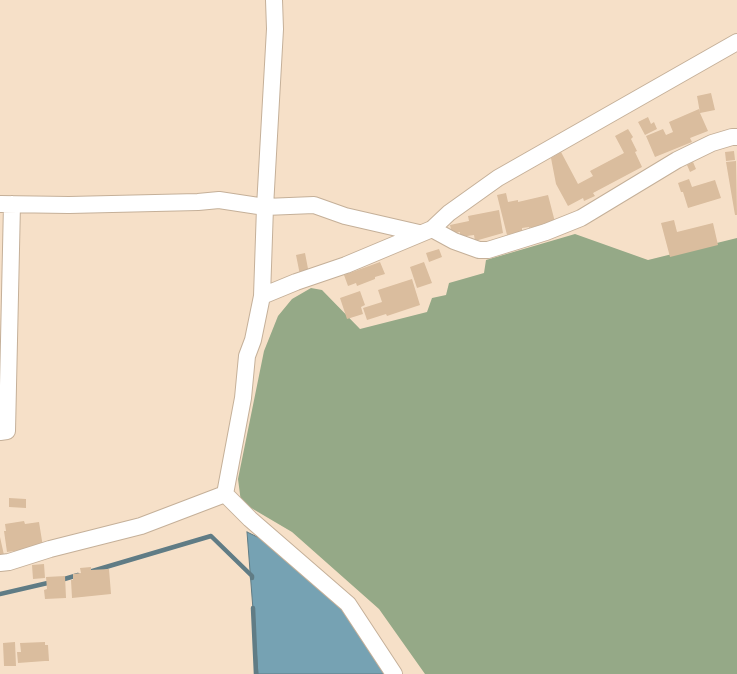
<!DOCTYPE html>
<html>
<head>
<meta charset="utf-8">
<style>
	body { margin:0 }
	canvas { display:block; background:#f6e0c8 }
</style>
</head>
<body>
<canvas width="737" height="674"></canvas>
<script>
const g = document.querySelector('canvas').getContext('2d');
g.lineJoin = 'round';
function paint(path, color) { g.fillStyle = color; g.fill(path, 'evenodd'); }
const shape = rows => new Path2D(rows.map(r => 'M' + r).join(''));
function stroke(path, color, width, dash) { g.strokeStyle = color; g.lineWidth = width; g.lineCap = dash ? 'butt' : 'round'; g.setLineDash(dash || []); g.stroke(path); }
paint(shape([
	[575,234,648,260,737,238,737,674,425,674,379,609,292,532,241,502,238,479,264,351,278,316,292,299,311,288,322,290,360,329,427,312,432,298,446,295,449,283,484,273,486,260]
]), '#95a987');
const water = shape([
	[247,532,274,545,347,611,388,674,258,674,247,532]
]);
paint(water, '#76a2b3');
stroke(water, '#607c85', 1);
stroke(shape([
	[89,572,211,536,252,576,252,578],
	[61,580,78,575],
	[0,594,52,582],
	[253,608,256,674]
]), '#607c85', 4.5);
paint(shape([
	[711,93,715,110,700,113,708,131,690,138,692,142,655,157,646,136,663,129,666,135,673,132,669,122,699,109,700,113,697,96],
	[648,117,651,124,654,122,657,129,645,135,638,122],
	[628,129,633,137,631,139,637,151,635,152,642,167,593,193,595,196,584,201,583,198,568,206,556,184,551,158,561,152,578,184,593,176,590,171,624,153,615,136],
	[734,151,735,160,726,161,725,152],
	[736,161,737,215,735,215,726,162],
	[693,162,696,169,690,172,687,165],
	[689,179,692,187,715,180,721,198,688,208,683,192,681,192,678,183],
	[506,193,508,202,518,200,518,202,548,195,555,222,529,228,529,227,522,228,522,231,507,235,497,195],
	[499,210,503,233,475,241,474,235,460,237,460,232,452,234,450,225,469,221,468,216],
	[674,220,677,232,713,223,718,245,670,257,661,223],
	[439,249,442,257,429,262,426,253],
	[305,253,309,274,300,275,296,255],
	[380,262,385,274,375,277,375,279,357,286,356,283,348,286,344,275],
	[424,262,432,283,417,288,410,267],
	[412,279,420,305,387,316,386,314,367,320,363,308,382,302,378,290],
	[360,291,365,305,361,307,363,314,347,319,340,298],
	[9,498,26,499,26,508,9,507],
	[24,521,25,524,39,522,43,547,7,552,4,531,6,531,5,524],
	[0,537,4,555,0,556],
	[44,564,45,578,33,579,32,565],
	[91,567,91,570,109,569,111,594,72,598,71,580,73,580,73,574,81,573,80,568],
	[65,576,66,598,45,599,44,590,47,589,46,577],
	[15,642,16,666,4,666,3,643],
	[45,642,45,645,48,645,49,661,45,661,18,663,17,652,21,652,20,643]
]), '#dabd9e');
const minor = shape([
	[0,204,69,205,198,202,219,200,265,207,314,205,345,216,419,233],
	[432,229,454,241,479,250,488,250,546,232,581,218,677,160,712,143,732,137,737,137],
	[262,296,296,282,346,265,432,229,449,213,498,178,737,42],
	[0,432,7,431,12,204],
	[225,494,243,398,247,356,253,340,262,296,265,207,275,29,274,0],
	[225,494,250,519,348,604,394,674],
	[0,563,9,562,50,549,141,526,225,494]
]);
stroke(minor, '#c5b099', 18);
stroke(minor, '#fff', 16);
</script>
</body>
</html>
